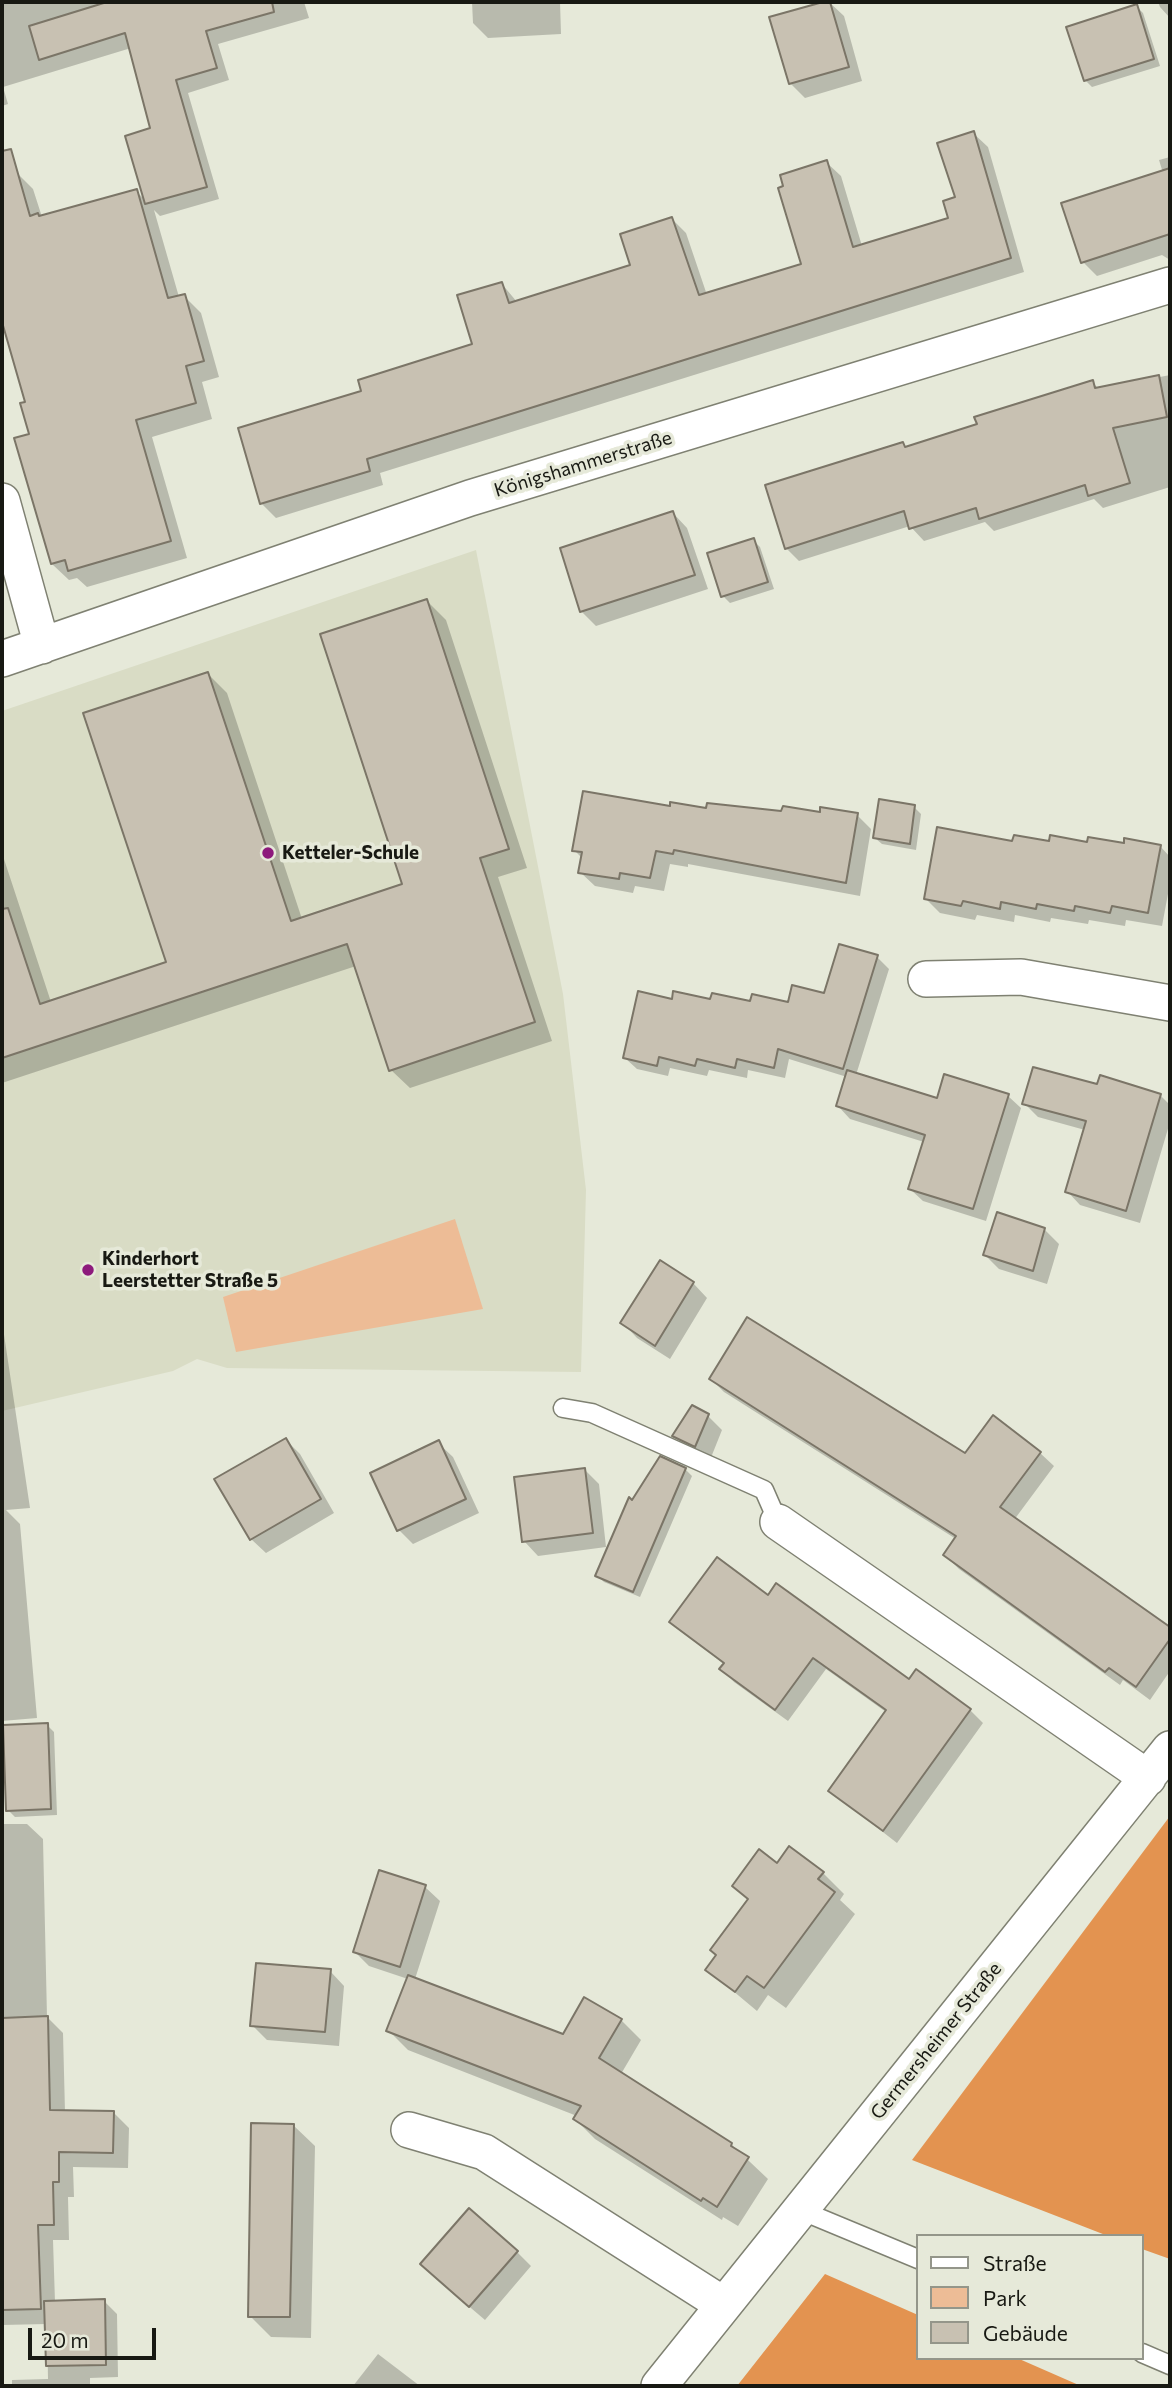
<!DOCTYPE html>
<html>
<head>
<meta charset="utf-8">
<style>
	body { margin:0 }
	#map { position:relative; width:1172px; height:2388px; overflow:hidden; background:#e6e9d9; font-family:Commissioner,sans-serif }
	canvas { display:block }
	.frame { position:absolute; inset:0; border:4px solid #181913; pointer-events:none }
	.legend { position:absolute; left:916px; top:2234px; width:228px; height:126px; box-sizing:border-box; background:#e6e9d9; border:2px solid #94968a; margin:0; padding:9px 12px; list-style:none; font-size:21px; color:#181913 }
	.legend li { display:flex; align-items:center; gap:14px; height:35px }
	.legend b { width:35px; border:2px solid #94968a }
	.scale { position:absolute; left:28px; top:2328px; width:128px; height:32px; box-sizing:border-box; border:4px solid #181913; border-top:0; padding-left:9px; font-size:21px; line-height:24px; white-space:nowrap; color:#181913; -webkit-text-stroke:5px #e6e9d9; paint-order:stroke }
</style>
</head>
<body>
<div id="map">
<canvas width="1172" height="2388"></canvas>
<div class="frame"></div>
<ul class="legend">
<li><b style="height:9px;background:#fff"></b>Straße</li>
<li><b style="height:19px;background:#edbc96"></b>Park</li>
<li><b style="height:19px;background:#c8c1b2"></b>Gebäude</li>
</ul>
<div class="scale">20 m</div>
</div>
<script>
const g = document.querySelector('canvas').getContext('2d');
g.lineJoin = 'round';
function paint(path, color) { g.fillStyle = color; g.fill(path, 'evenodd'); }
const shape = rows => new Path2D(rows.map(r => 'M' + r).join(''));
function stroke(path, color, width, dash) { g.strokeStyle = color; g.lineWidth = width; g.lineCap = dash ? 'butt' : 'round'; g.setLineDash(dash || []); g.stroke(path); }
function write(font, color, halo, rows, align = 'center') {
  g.font = font + ' Commissioner,sans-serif'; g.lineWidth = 7; g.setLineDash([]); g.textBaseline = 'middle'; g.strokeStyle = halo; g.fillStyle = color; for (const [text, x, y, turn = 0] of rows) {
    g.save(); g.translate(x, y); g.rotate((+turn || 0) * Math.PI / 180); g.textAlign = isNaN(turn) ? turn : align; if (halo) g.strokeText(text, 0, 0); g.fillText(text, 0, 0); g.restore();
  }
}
paint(shape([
	[476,550,563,994,586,1190,581,1372,227,1368,197,1359,173,1371,2,1411,2,711]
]), '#d9dcc5');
paint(shape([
	[455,1219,483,1309,236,1352,223,1297]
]), '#edbc96');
paint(shape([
	[1170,1816,1170,2259,1142,2249,1142,2236,1108,2236,912,2160],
	[825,2274,918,2315,918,2358,1017,2358,1081,2386,737,2386]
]), '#e39350');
paint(shape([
	[2,2,304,2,309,18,218,44,229,80,188,93,219,199,160,216,154,210,179,297,184,296,201,313,219,377,202,382,212,419,152,437,187,558,87,587,77,578,69,580,52,564,27,403,2,315,2,176,16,172,33,189,42,217,136,191,146,201,152,130,131,48,3,87,8,104,2,106],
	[472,2,560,2,561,34,488,38,473,23],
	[829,2,844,16,862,81,805,98,790,83,771,18],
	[1158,2,1170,2,1170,18,1160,7],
	[1136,6,1143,13,1160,66,1092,87,1085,80],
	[973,133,988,147,1024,272,380,473,383,485,276,518,262,504,240,429,363,392,474,345,502,284,517,302,633,266,672,219,686,233,707,295,803,265,826,162,841,176,862,246,951,220],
	[1170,157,1170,260,1162,255,1097,276,1083,262,1163,173,1159,160],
	[1170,375,1170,487,1103,508,1094,499,994,531,985,522,924,541,910,526,799,561,786,548,903,444,908,448,979,425,1092,382,1099,389],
	[673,513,687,528,708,589,596,626,582,612,562,549],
	[753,540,760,547,774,589,730,603,723,596],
	[427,601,446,620,527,868,498,877,552,1041,410,1088,391,1070,356,966,2,1083,2,853,51,1002,168,963,208,674,227,693,302,919,405,885],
	[914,807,921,814,916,850,882,844,875,838],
	[672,808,857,815,871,829,860,896,688,864,688,867,670,864,664,891,635,886,633,893,595,886,580,872,582,858,574,850],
	[1014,843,1160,846,1170,857,1170,883,1162,926,1126,920,1125,926,1089,920,1088,924,1051,918,1050,922,1015,915,1014,922,977,915,975,920,940,913,926,899],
	[877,957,889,969,856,1075,938,1100,1008,1096,1021,1108,986,1221,923,1201,910,1189,924,1142,850,1119,838,1106,847,1077,789,1059,785,1078,748,1070,747,1078,709,1070,707,1076,670,1068,668,1076,637,1069,625,1058,673,1001,789,1004,825,995],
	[1098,1086,1160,1095,1170,1105,1170,1122,1140,1223,1080,1205,1067,1191,1085,1130,1038,1117,1024,1103],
	[1044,1229,1059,1244,1047,1284,999,1269,985,1255],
	[693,1283,707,1298,670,1359,637,1338,623,1323],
	[2,1321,30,1508,6,1510,20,1524,37,1718,2,1721],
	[711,1379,965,1456,1040,1453,1054,1466,1014,1520,1170,1630,1170,1671,1150,1700,1123,1680,1120,1685,959,1569,945,1555,956,1539,724,1392],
	[708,1416,722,1430,710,1460,689,1450,674,1436],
	[286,1440,300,1454,334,1513,266,1553,251,1539],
	[438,1443,453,1457,479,1513,413,1544,399,1530],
	[584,1469,599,1484,606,1547,538,1556,524,1541],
	[685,1469,692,1476,640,1597,604,1582,597,1575,633,1502],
	[768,1597,909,1682,970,1710,983,1723,897,1843,830,1791,886,1712,826,1669,788,1721,734,1682,722,1669,725,1665,672,1622],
	[47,1725,54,1732,57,1815,15,1817,8,1810],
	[2,1824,27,1824,43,1839,47,2017,63,2033,65,2112,114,2113,129,2128,128,2168,73,2167,74,2197,68,2197,69,2240,53,2240,55,2302,104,2301,117,2314,118,2377,90,2378,90,2386,12,2386,12,2380,48,2379,47,2324,2,2325],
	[777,1865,823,1873,844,1894,840,1900,855,1914,786,2008,768,1995,757,2011,708,1970,749,1901,734,1886],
	[425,1887,440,1901,415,1979,563,2036,621,2020,641,2040,621,2074,731,2144,768,2179,738,2226,723,2217,722,2220,595,2139,575,2119,577,2116,408,2050,388,2030,408,1979,369,1966,355,1952],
	[330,1971,344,1986,339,2046,267,2040,252,2025],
	[293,2125,315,2146,311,2338,271,2337,250,2316],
	[517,2252,531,2266,485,2320,437,2279],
	[378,2354,420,2386,353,2386]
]), '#0003');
const building = shape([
	[107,2,272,2,274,12,206,31,217,68,176,80,207,187,145,204,125,136,150,128,125,33,39,60,29,26,107,2],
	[823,2,830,2,849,67,789,84,769,17,823,2],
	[1137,4,1154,59,1084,81,1066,27,1137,4],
	[974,131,1011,258,367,459,370,471,260,504,238,428,361,391,358,380,472,344,457,295,502,282,509,303,630,265,620,234,672,217,699,295,801,264,778,188,783,186,780,175,827,160,853,247,948,218,943,201,955,197,937,143,974,131],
	[11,149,30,216,38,213,39,216,137,189,168,298,185,294,204,361,186,366,196,403,136,420,171,541,68,571,65,560,51,564,14,438,29,434,20,403,25,402,2,322,2,151,11,149],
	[1170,168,1170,234,1081,263,1061,203,1170,168],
	[1159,375,1167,417,1113,428,1130,483,1088,496,1085,485,979,519,976,508,909,529,904,511,785,549,765,485,903,442,905,447,977,424,974,417,1093,380,1095,388,1159,375],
	[673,511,695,575,580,612,560,548,673,511],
	[754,538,768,582,721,597,707,553,754,538],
	[427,599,509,849,480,858,535,1022,389,1071,347,944,2,1058,2,909,8,908,40,1004,166,962,83,713,208,672,291,921,402,884,320,634,427,599],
	[583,791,670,806,670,802,706,808,707,803,781,811,783,806,820,812,820,807,858,813,846,883,674,850,673,854,656,851,650,878,620,873,619,879,578,873,582,852,572,851,583,791],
	[879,799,915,805,910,844,873,838,879,799],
	[937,827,1012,841,1014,835,1049,841,1050,835,1087,842,1088,837,1124,843,1124,838,1161,845,1148,913,1112,906,1110,913,1075,906,1074,911,1037,904,1036,909,1001,902,1000,909,963,901,961,906,924,899,937,827],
	[839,944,878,955,843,1069,778,1049,774,1068,737,1059,735,1068,697,1059,695,1066,659,1057,657,1066,623,1058,638,991,672,999,673,991,710,999,712,993,750,1001,752,994,788,1002,792,985,824,993,839,944],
	[1033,1067,1097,1084,1100,1075,1161,1094,1126,1211,1065,1192,1086,1121,1022,1104,1033,1067],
	[847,1070,937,1098,944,1074,1009,1094,973,1209,908,1189,925,1135,836,1106,847,1070],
	[997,1212,1045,1228,1033,1271,983,1255,997,1212],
	[660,1260,694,1282,655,1346,620,1323,660,1260],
	[747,1317,965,1453,993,1415,1041,1452,1000,1507,1170,1627,1170,1639,1136,1687,1109,1668,1105,1672,943,1555,956,1536,709,1379,747,1317],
	[692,1405,709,1414,695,1447,672,1436,692,1405],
	[286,1438,321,1499,250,1540,214,1479,286,1438],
	[439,1440,466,1499,397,1531,370,1473,439,1440],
	[660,1456,686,1468,633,1592,595,1576,629,1497,632,1500,660,1456],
	[585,1468,593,1533,522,1542,514,1477,585,1468],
	[717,1557,768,1595,776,1583,909,1679,916,1669,971,1709,883,1831,828,1791,886,1710,813,1658,775,1710,719,1669,724,1663,669,1622,717,1557],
	[48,1723,51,1809,6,1811,3,1725,48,1723],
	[789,1846,824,1872,818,1879,835,1892,764,1988,747,1976,735,1992,705,1970,716,1955,710,1950,748,1899,732,1886,759,1849,777,1863,789,1846],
	[379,1870,426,1885,400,1967,353,1952,379,1870],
	[256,1963,331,1969,325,2032,250,2026,256,1963],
	[408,1975,563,2034,584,1997,622,2019,599,2058,732,2143,731,2146,749,2157,717,2207,703,2198,701,2201,573,2119,581,2106,386,2031,408,1975],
	[48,2016,50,2110,114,2111,113,2153,59,2152,59,2182,53,2182,54,2225,38,2225,41,2309,2,2310,2,2018,48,2016],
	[251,2123,294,2124,290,2317,248,2317,251,2123],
	[469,2208,518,2251,469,2307,420,2264,469,2208],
	[105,2299,106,2365,46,2366,44,2301,105,2299]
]);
paint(building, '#c8c1b2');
stroke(building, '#7b7567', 2);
const lane = shape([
	[563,1408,592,1413,764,1490,778,1522],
	[800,2210,918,2259],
	[1142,2353,1170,2365]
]);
const street = shape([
	[2,501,42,646],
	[2,659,470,498,1170,285],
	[926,979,1021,977,1170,1003],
	[778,1522,1148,1778],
	[409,2130,484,2152,724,2305],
	[659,2386,1170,1749]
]);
stroke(lane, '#7f8172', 21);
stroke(street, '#7f8172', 38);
stroke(lane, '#fff', 18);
stroke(street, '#fff', 35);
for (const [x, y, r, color] of [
	[268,853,7,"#8d1a7c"],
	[88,1270,7,"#8d1a7c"]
]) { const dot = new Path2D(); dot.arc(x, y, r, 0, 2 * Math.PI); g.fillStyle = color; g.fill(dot); stroke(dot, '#e6e9d9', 2.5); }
write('19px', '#181913', '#e6e9d9', [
	["Königshammerstraße",583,464,-17],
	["Germersheimer Straße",936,2041,-51]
]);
write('bold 19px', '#181913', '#e6e9d9', [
	["Ketteler-Schule",282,853],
	["Kinderhort",102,1259],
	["Leerstetter Straße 5",102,1281]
], 'left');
</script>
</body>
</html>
